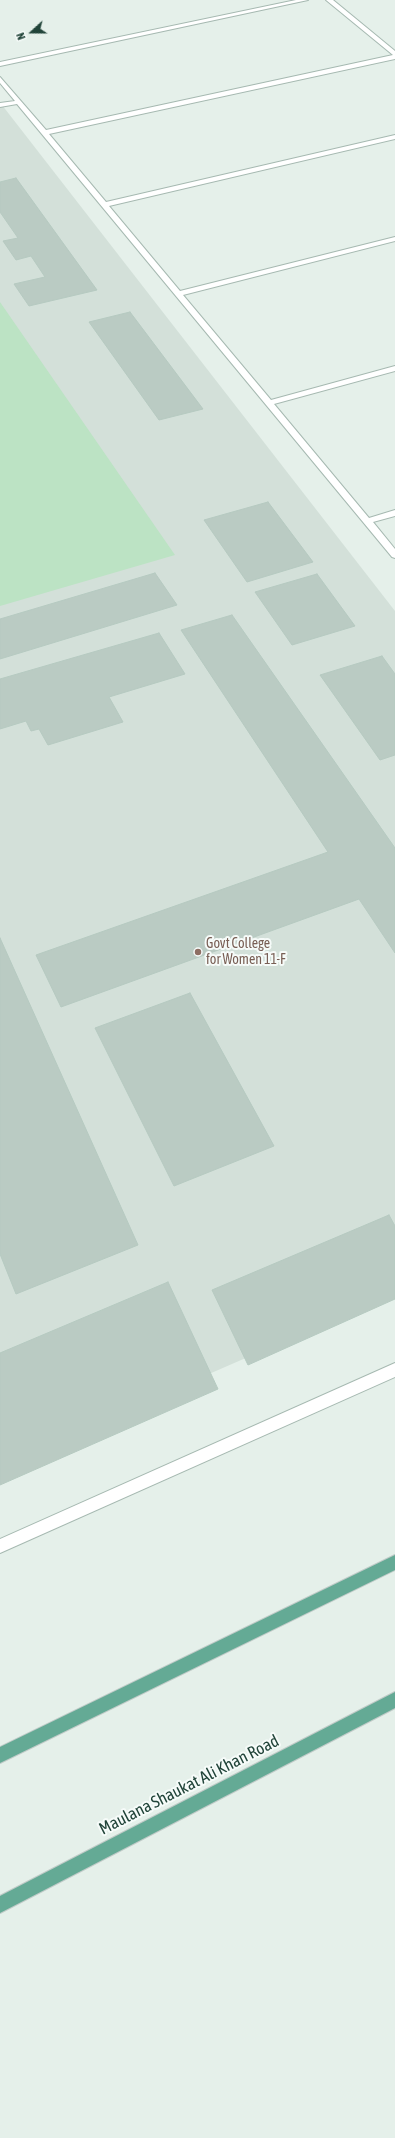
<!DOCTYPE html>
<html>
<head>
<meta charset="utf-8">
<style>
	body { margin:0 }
	#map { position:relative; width:395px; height:2138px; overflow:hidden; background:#e5f0ea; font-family:"Asap Condensed",sans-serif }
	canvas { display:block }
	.north { position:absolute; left:12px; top:12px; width:40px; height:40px; -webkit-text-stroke:3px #f6fbf9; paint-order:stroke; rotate:249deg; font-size:11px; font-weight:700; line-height:16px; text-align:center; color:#214439 }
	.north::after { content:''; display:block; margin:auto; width:14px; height:18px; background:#214439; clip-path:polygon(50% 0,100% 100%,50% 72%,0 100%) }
</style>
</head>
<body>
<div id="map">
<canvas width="395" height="2138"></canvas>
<div class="north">N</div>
</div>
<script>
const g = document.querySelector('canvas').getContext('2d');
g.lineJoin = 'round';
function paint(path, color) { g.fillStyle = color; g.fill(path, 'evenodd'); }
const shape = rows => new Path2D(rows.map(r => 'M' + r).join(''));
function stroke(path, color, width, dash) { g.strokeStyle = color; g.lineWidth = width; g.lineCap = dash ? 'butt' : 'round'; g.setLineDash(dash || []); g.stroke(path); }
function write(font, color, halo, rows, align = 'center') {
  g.font = font + ' "Asap Condensed",sans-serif'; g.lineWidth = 4; g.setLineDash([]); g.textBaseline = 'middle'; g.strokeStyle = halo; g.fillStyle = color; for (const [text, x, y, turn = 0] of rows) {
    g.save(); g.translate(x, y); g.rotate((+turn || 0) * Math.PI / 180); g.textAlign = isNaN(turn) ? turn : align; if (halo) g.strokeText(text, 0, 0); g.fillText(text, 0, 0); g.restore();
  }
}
paint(shape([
	[0,105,2,105,395,611,395,1293,0,1465]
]), '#d3e0d9');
paint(shape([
	[0,302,175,555,0,606]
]), '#bce3c4');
const building = shape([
	[16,178,97,290,29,306,14,284,45,277,31,256,16,260,3,241,18,238,0,212,0,182,16,178],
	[130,312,203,409,159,420,89,322,130,312],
	[268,502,313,562,247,582,204,520,268,502],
	[155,573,177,605,0,659,0,619,155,573],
	[317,574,355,626,292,645,255,592,317,574],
	[232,615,395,848,395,953,359,899,61,1007,36,955,328,852,181,630,232,615],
	[159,633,185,674,109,697,123,722,48,745,39,729,31,731,26,721,0,729,0,679,159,633],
	[382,656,395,674,395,755,380,760,320,675,382,656],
	[0,938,138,1245,16,1294,0,1254,0,938],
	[190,993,274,1146,174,1186,95,1028,190,993],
	[389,1215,395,1226,395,1299,248,1365,212,1290,389,1215],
	[168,1282,218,1389,0,1485,0,1353,168,1282]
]);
paint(building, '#bacbc3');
stroke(building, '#b6cac1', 1);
const minor = shape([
	[296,0,308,0,0,66,0,62,296,0],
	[326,0,333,0,395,51,395,59,49,134,106,202,395,135,395,139,109,206,180,291,395,237,395,241,183,295,271,400,395,366,395,371,274,404,369,518,395,510,395,516,373,522,395,549,395,558,392,557,17,104,0,107,0,103,15,101,0,83,0,77,46,130,393,55,326,0],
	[395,1363,395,1377,0,1553,0,1539,395,1363]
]);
const major = shape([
	[395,1555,395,1570,0,1763,0,1747,395,1555],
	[395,1692,395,1708,0,1913,0,1896,395,1692]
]);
stroke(minor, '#a6b9b1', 2);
stroke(major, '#c1cbc8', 2);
paint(minor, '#fff');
paint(major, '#64aa95');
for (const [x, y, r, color] of [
	[198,952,4,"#8d6e63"]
]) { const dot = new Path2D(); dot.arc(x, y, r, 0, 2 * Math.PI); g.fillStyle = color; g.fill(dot); stroke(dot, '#f6fbf9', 1.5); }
write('14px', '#785e54', '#f6fbf9', [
	["Govt College",206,944],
	["for Women 11-F",206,960]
], 'left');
write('17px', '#214439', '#f6fbf9', [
	["Maulana Shaukat Ali Khan Road",189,1785,-27]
]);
</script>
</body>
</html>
